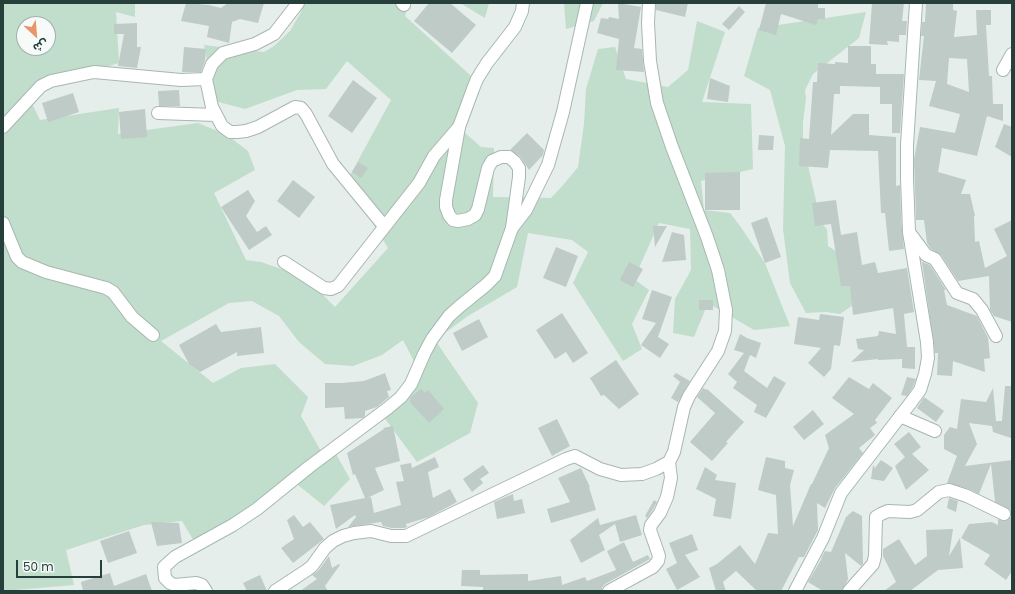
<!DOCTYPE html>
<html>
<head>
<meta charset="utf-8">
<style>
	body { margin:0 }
	#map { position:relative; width:1015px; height:594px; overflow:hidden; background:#e6eeeb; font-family:Poppins,"Noto Sans Arabic",sans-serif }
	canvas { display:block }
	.frame { position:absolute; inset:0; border:4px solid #263f3a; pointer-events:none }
	.north { position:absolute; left:16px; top:16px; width:40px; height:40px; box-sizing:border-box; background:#f6faf9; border:1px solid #a3afad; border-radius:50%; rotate:154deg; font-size:11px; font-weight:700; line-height:16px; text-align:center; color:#263f3a }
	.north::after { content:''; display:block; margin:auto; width:14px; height:18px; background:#e99469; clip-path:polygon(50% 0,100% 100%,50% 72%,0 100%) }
	.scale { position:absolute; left:16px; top:560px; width:86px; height:18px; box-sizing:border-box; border:2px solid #263f3a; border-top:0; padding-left:5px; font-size:12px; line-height:14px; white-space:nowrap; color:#263f3a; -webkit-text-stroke:3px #f6faf9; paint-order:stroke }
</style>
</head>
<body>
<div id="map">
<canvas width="1015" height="594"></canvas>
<div class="frame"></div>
<div class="north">ش</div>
<div class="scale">50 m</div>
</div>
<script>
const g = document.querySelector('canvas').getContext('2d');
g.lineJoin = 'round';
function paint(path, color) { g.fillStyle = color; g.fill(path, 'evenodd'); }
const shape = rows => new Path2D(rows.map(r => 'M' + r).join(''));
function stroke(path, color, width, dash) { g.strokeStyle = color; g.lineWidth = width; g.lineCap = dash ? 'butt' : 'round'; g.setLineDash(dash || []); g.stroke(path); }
paint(shape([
	[3,3,135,3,135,17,116,12,119,63,26,91,40,120,119,108,118,134,198,123,227,135,248,151,255,170,214,193,246,260,261,262,305,277,335,307,388,248,347,181,391,100,347,61,326,89,297,90,245,109,215,101,204,45,264,52,274,46,290,31,301,12,304,3,409,3,405,16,481,85,464,132,481,147,494,148,493,197,551,198,564,184,578,167,584,124,586,89,598,49,615,47,626,79,668,87,688,70,697,21,725,32,702,102,751,104,753,169,701,181,704,210,730,213,740,226,765,263,790,326,754,330,708,303,694,337,673,333,675,299,691,270,690,229,659,223,634,279,649,290,632,324,642,349,623,361,573,283,588,252,572,240,528,233,517,287,468,316,435,340,478,403,470,433,417,462,383,416,420,373,403,340,382,355,353,366,325,364,299,342,279,316,252,301,229,303,161,341,213,383,241,368,275,364,308,397,301,416,326,460,336,454,350,479,324,506,293,481,198,548,182,521,144,525,66,550,74,585,3,591],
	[24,24,48,24,48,48,24,48],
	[460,3,489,3,485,18],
	[564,3,603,3,594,21,566,29],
	[866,12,859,38,813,74,805,90,806,98,803,122,803,143,821,223,827,229,828,246,845,257,853,260,853,305,840,314,826,312,806,313,790,283,783,229,785,146,770,90,744,76,758,28]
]), '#c1ddcb');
paint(shape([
	[186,3,209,5,221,8,228,3,264,3,258,23,240,19,232,22,229,43,207,37,209,26,181,21],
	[429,3,450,3,476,25,452,53,414,21],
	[618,3,641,7,634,48,642,49,644,72,616,70,619,39,597,33,601,18,608,19,609,17,619,19],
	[656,3,688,3,685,17,656,10],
	[766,3,818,3,818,8,825,8,825,19,818,19,816,25,781,14,776,35,759,30],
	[872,3,904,3,902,21,907,21,906,35,899,35,899,42,887,41,888,45,869,44],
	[926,3,953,3,953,10,957,11,954,37,977,35,976,10,991,10,991,25,986,25,989,76,992,76,993,104,1003,104,1003,121,987,116,977,156,942,148,938,172,966,180,961,194,970,194,975,216,974,216,975,242,979,241,985,268,1007,256,994,229,1012,220,1012,322,994,316,990,310,989,276,958,281,941,255,931,249,927,243,924,220,916,220,914,159,920,127,955,133,960,114,929,106,936,81,919,80,924,36,921,36,922,22,925,22],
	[949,58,967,59,969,92,947,84],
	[739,6,745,12,729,30,722,24],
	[137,23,137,47,141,47,137,68,118,66,124,34,114,34,114,24],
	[848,46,871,46,871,64,876,64,876,74,904,74,900,133,892,133,892,104,880,104,880,87,840,86,840,94,834,94,831,135,853,114,869,114,869,135,896,137,896,186,900,185,901,218,904,249,889,251,885,213,881,213,878,151,830,150,828,168,799,166,800,138,809,139,813,82,817,82,818,63,835,64,835,62,848,63],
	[184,47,206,49,205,61,201,72,182,72],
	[710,78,730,86,728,102,707,99],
	[353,80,377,98,352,133,328,116],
	[179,90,180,106,159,106,158,91],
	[73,93,79,112,48,122,42,103],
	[145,109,147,137,121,139,119,112],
	[1004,124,1012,127,1012,157,995,147],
	[527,133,544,150,543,155,529,170,520,156,510,150],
	[759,135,774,136,773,150,758,150],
	[358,162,368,168,361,178,352,172],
	[740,172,740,210,705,210,705,173],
	[293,180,315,197,299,218,277,201],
	[248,190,255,201,246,216,257,232,266,226,272,235,249,250,221,207],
	[836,200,841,235,857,232,862,265,875,262,878,273,907,268,914,312,904,314,907,347,915,347,915,369,902,368,902,359,878,360,878,359,851,362,864,350,858,349,856,339,878,336,879,331,896,334,893,308,853,315,850,286,841,286,831,224,815,226,812,203],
	[767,217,781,257,765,263,751,223],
	[653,226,667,226,655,247],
	[672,232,684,235,686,260,662,262],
	[556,247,578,256,566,287,543,278],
	[629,262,643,269,633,287,620,280],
	[922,262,930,265,946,290,944,290,947,305,977,316,988,338,990,358,984,359,985,372,953,361,952,376,937,375,938,353,935,353],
	[652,290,672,297,658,337,669,344,660,358,641,345,656,323,642,319],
	[699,300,713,300,713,310,699,310],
	[562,313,588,353,573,363,566,352,555,359,536,330],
	[820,314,844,317,840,346,834,345,831,369,824,377,808,363,821,348,794,344,798,317,819,320],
	[479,319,488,337,462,351,453,333],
	[216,324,221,332,261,327,264,353,237,356,237,352,200,372,189,364,179,345],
	[740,334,747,338,761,343,756,358,750,355,744,371,767,388,774,376,786,383,766,418,754,412,757,405,733,388,737,382,728,374,744,353,734,350],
	[616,360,639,394,619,409,604,395,601,396,590,378],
	[385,373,391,390,387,391,389,397,377,407,365,411,365,416,363,418,345,419,344,407,325,408,325,383,342,383,364,381],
	[676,373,690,381,678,402,671,398,680,382,673,376],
	[849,377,869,389,873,383,892,398,875,420,877,423,870,428,875,435,859,448,863,453,835,488,825,508,817,503,818,530,804,557,799,557,781,591,757,591,736,571,723,582,726,591,716,591,709,568,717,564,740,545,755,564,768,533,778,534,776,495,758,490,766,457,785,461,785,468,794,470,790,485,793,526,811,484,812,484,829,448,825,435,854,414,832,398],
	[907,377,916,379,913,387,907,396,901,395],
	[1005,386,1012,386,1011,438,993,432,992,426,969,423,977,444,965,466,1012,460,1012,571,1006,580,984,564,990,555,961,538,969,524,992,522,998,525,998,519,1005,521,1011,517,1010,510,995,502,991,464,979,494,969,489,947,483,957,456,944,449,944,435,950,427,957,429,961,399,986,402,993,388,996,421,1002,421],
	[703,388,707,390,707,389,744,422,726,442,728,443,712,461,690,442,715,413,697,397],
	[421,389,425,393,428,390,444,409,429,423,410,402,410,398],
	[924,397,944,411,936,422,917,408],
	[813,410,824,424,804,440,793,427],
	[557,419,570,446,552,456,538,428],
	[393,426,400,461,375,468,384,490,367,498,371,497,374,513,401,505,396,482,404,481,400,465,411,463,412,468,435,457,439,467,428,472,433,498,450,489,457,502,429,517,406,524,407,527,404,528,392,528,383,526,381,522,348,527,356,517,355,515,336,529,330,505,365,498,355,474,353,475,347,453,384,429,383,428],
	[909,432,921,447,912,454,929,470,906,490,895,466,905,457,894,444],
	[881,460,893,468,884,481,871,479,873,465,875,468],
	[483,465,489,473,480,479,483,483,472,492,463,479],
	[705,467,717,475,715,480,736,483,731,519,713,516,716,499,696,489],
	[581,468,590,487,589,487,596,510,551,523,547,509,570,502,558,478],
	[513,494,514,501,522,499,525,513,497,519,494,502],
	[949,498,958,501,956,512,947,508],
	[654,500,657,502,653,509,647,518,645,516],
	[853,511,862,516,863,564,861,566,845,553,848,579,842,591,823,591,808,582,822,558,821,558,825,551,831,552,846,517],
	[294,515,303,527,310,522,324,539,293,563,281,548,294,539,287,520],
	[636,515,642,535,620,542,615,524,599,535,605,550,581,563,570,540,598,518,600,525],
	[151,522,179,523,182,543,157,546],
	[953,529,949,556,960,538,963,568,938,570,910,591,884,591,896,582,883,556,883,549,899,539,915,565,927,556,926,530],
	[129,531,137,553,108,563,100,541],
	[692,534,698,550,685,555,700,577,677,590,666,569,677,563,669,543],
	[624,542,633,562,648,555,650,559,605,584,602,587,602,591,483,591,483,587,461,586,462,570,480,570,480,575,528,574,528,581,561,576,562,585,585,577,587,581,616,570,607,551],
	[329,556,332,568,339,564,340,565,325,586,328,591,300,591,317,579,312,575,318,571],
	[110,573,114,586,146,574,152,591,83,591,81,582],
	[260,575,267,591,247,591,243,583]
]), '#becbc7');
const street = shape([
	[298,3,274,34,255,44,223,53,212,64,206,79,212,107,222,126,230,132,237,132,246,131,258,127,295,107,301,108,306,114,333,164,384,226],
	[402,3,404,5],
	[1003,70,1012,54],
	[158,113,216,115],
	[3,127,41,86,51,81,94,72,181,80,206,79],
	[3,223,17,257,22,262,46,272,106,288,113,292,132,317,153,335],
	[512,228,526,210,548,165,563,112,587,3],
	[909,232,926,255,935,259,957,293,973,299,982,310,996,336],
	[284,262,324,288,331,289,338,286,419,183,434,156,459,127],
	[900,416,935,431],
	[275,591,307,570,312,566,325,548,333,541,343,536,354,533,371,531,391,536,406,536,566,459,575,456,600,469,621,475,642,474,656,469,669,462,674,452,684,407,689,396,718,351,725,331,726,310,718,270,707,237,672,147,657,103,650,61,648,23,649,3],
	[609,591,653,567,658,561,659,556,657,550,650,530,651,525,660,513,667,497,671,478,669,462],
	[849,591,873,564,875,556,876,517,881,514,888,511,910,512,917,510,939,492,949,490,967,496,1004,514]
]);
const secondary = shape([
	[206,591,202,585,196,583,175,585,170,583,165,578,164,567,175,557,233,525,257,509,309,467,388,408,401,397,411,384,424,354,432,339,449,316,459,307,486,285,495,276,512,228,519,177,519,168,515,162,509,157,501,157,492,161,488,168,478,209,475,215,468,219,458,221,453,220,449,215,446,207,446,200,459,127,473,89,477,79,487,63,515,27,522,11,523,3],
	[795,591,823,538,841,493,912,401,920,390,925,374,928,358,927,342,909,232,907,178,907,145,916,3]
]);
stroke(street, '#a9b6b2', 14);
stroke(secondary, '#a5b9b4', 14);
stroke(street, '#fff', 12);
stroke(secondary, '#fff', 12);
</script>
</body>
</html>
